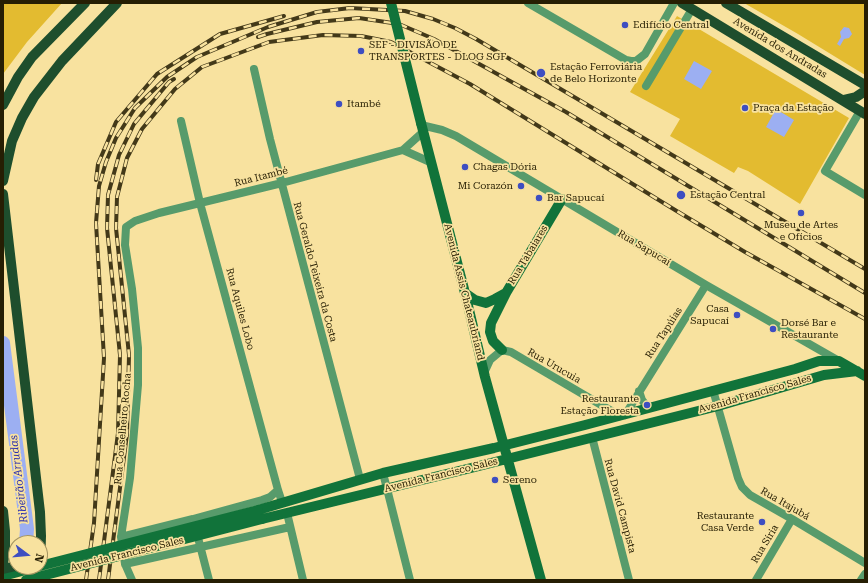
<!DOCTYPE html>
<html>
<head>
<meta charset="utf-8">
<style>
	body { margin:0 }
	#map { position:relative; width:868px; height:583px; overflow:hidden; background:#f8e29f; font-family:"Roboto Serif",serif }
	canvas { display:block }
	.frame { position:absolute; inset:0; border:4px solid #261e03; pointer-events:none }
	.north { position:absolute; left:8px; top:535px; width:40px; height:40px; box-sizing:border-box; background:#f8e29f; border:1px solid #a49461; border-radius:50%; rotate:106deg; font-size:11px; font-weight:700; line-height:16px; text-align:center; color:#261e03 }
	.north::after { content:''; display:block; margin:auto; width:14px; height:18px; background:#3e4ec1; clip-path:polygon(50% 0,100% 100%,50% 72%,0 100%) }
</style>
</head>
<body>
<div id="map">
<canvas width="868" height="583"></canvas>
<div class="frame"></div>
<div class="north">N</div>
</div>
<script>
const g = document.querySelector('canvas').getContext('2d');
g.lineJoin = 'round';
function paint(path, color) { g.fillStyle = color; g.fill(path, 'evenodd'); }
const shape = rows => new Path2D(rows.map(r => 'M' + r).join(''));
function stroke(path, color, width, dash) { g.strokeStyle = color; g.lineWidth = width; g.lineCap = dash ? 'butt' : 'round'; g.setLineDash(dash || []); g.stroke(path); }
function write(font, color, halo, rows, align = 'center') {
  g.font = font + ' "Roboto Serif",serif'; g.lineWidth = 3.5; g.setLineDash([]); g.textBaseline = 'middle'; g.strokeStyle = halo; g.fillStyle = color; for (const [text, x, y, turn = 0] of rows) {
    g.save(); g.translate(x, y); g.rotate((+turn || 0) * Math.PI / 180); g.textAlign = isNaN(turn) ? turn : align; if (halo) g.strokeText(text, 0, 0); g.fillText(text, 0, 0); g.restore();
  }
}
paint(shape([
	[3,3,62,3,27,42,3,74],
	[744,3,865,3,865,75,798,34],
	[677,16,849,118,800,204,748,171,738,167,734,173,670,136,680,119,630,92]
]), '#e3bb30');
paint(shape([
	[844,27,849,28,852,34,849,38,844,39,840,46,837,44,841,37,840,32],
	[694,61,712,71,701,89,684,79],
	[776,109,794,120,784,137,766,127]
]), '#9caff2');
stroke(shape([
	[3,343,27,529,26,543]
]), '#9caff2', 14);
stroke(shape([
	[528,3,626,60,631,61,636,61,645,54,674,3],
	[254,69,270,139,360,479],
	[646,86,692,9],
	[860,111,825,171,865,195],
	[181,121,200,203,278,490,282,502],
	[421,125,442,130,456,136,706,285,839,361],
	[403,150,430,162],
	[484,373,490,360,502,350,511,352,620,416],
	[713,390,738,478,742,487,750,495,792,519,865,563],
	[639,391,642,400,648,408],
	[625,415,706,285],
	[592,437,629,580],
	[383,473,410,580],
	[287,513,303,580],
	[196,530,209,580],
	[121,537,193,519,262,500,270,497,278,490],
	[125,564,290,527],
	[132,580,125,564,121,537,130,478,138,385,138,348,132,289,125,245,126,227,135,221,159,213,282,183,403,150,423,132],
	[756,580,792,519],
	[861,580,865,574]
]), '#579b6b', 8);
stroke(shape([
	[421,123,465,293,485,377,541,580],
	[465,293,475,300,486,303,495,299,506,293],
	[502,350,493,341,490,332,491,323,506,293,562,199],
	[258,510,383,473,494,448,585,425,795,369,819,361,839,361,865,376],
	[262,519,471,468,718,406,824,375,857,371],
	[3,576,37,567]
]), '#11733a', 10);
stroke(shape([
	[682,3,865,114],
	[726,3,865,85],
	[843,100,856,97,865,91],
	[3,105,18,77,32,57,85,3],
	[3,181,12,141,22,118,34,97,62,61,117,3],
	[3,194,40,512,41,536,40,565],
	[3,511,5,531,5,552,3,563],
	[3,569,16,566]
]), '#1e4e2d', 10);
const rail = shape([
	[258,37,267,34,317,22,359,18,399,24,434,39,566,112,865,293],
	[96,180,98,164,116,122,157,74,220,34,284,16],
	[86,580,94,523,104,358,96,223,99,186,106,162,116,138,135,108,167,77,197,57,268,27,317,12,350,8,405,11,433,19,455,28,476,39,865,269],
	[99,580,118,433,120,355,107,228,108,195,119,155,134,124,169,82,174,79],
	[108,580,127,434,129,355,116,228,117,197,127,158,142,129,175,89,202,67,269,42,323,35,361,36,391,42,470,84,675,210,745,252,865,319]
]);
stroke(rail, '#433919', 4);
stroke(rail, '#f8e29f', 2.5, [8]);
stroke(shape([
	[391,3,421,123],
	[40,566,258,510],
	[26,580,262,519]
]), '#11733a', 10);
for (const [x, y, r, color] of [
	[625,25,4,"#3e4ec1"],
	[361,51,4,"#3e4ec1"],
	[541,73,5,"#3e4ec1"],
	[339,104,4,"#3e4ec1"],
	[745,108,4,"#3e4ec1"],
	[465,167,4,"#3e4ec1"],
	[521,186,4,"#3e4ec1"],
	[681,195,5,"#3e4ec1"],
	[539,198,4,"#3e4ec1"],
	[801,213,4,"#3e4ec1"],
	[737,315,4,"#3e4ec1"],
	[773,329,4,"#3e4ec1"],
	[647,405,4,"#3e4ec1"],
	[495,480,4,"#3e4ec1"],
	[762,522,4,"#3e4ec1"]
]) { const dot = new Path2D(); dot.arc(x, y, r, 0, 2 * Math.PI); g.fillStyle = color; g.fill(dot); stroke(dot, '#f8e29f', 1.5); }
write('10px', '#261e03', '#f8e29f', [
	["Edifício Central",633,25],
	["SEF - DIVISÃO DE",369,45],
	["TRANSPORTES - DLOG SGF",369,57],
	["Estação Ferroviária",550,67],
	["de Belo Horizonte",550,79],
	["Itambé",347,104],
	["Praça da Estação",753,108],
	["Chagas Dória",473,167],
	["Mi Corazón",513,186,"right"],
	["Estação Central",690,195],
	["Bar Sapucaí",547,198],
	["Museu de Artes",801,225,"center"],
	["e Ofícios",801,237,"center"],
	["Casa",729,309,"right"],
	["Sapucaí",729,321,"right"],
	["Dorsé Bar e",781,323],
	["Restaurante",781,335],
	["Restaurante",639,399,"right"],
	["Estação Floresta",639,411,"right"],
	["Sereno",503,480],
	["Restaurante",754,516,"right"],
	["Casa Verde",754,528,"right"]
], 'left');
write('10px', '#261e03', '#f8e29f', [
	["Avenida dos Andradas",780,48,31],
	["Rua Itambé",261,177,-14],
	["Rua Sapucaí",644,248,31],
	["Rua Tabaiares",528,255,-59],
	["Rua Geraldo Teixeira da Costa",315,272,75],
	["Avenida Assis Chateaubriand",464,292,76],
	["Rua Aquiles Lobo",240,309,75],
	["Rua Tapúias",664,333,-57],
	["Rua Urucuia",554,366,30],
	["Avenida Francisco Sales",755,394,-16],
	["Rua Conselheiro Rocha",123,429,-85],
	["Avenida Francisco Sales",441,475,-14],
	["Rua Itajubá",785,504,30],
	["Rua David Campista",620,506,75],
	["Rua Síria",765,544,-59],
	["Avenida Francisco Sales",127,554,-14]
]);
write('italic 11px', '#2a2fae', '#f8e29f', [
	["Ribeirão Arrudas",19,479,-97]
]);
</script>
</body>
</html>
